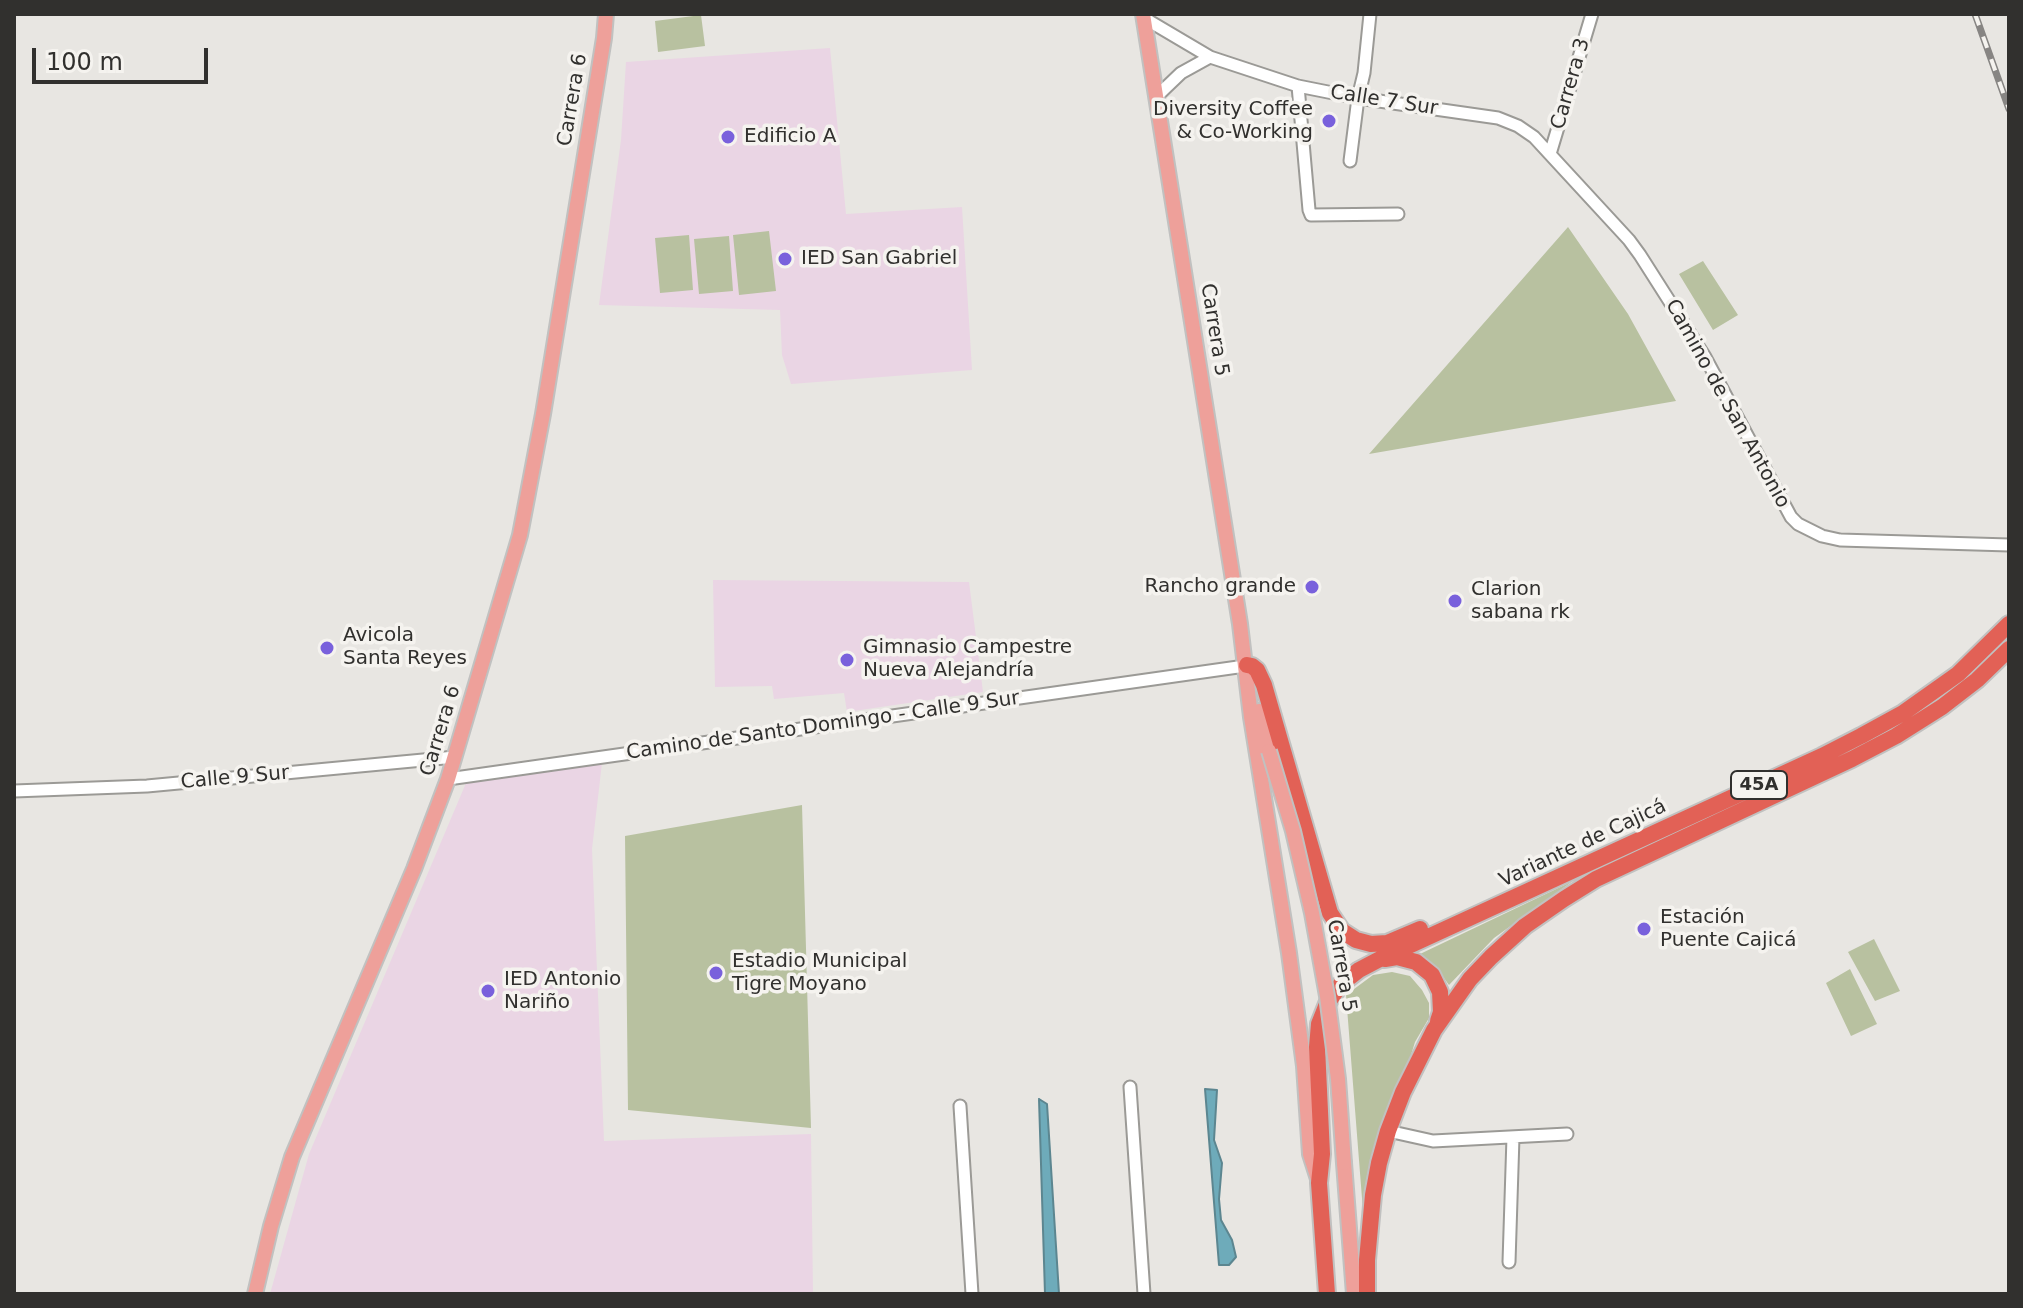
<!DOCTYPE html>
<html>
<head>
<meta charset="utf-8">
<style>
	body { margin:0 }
	#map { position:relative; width:2023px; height:1308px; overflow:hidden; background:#e8e6e2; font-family:"DejaVu Sans",sans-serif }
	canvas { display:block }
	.frame { position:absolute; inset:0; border:16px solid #31302e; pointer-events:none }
	.scale { position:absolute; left:32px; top:48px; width:176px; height:36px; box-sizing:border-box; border:4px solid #31302e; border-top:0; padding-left:10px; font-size:24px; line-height:28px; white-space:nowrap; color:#31302e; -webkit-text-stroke:6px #f5f3ef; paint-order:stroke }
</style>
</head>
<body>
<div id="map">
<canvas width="2023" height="1308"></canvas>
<div class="frame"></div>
<div class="scale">100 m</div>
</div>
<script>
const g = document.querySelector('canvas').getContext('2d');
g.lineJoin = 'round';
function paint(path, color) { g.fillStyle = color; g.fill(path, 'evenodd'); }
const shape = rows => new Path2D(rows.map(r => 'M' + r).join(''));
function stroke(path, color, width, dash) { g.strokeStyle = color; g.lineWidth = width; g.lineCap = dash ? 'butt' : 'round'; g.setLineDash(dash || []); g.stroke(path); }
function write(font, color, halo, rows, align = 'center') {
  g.font = font + ' "DejaVu Sans",sans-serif'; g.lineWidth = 7; g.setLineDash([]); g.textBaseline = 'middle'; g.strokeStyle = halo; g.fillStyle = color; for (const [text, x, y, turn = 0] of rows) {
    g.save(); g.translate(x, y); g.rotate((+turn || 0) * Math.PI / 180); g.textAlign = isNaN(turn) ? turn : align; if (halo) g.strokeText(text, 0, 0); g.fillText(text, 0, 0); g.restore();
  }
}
paint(shape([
	[830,48,846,214,962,207,972,370,791,384,782,355,780,310,599,305,621,140,626,62],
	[713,580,969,582,983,692,847,712,844,693,774,699,772,686,715,687],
	[602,763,592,849,604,1141,811,1134,813,1294,270,1294,309,1154,466,783]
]), '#ead5e4');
paint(shape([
	[701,15,705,46,658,52,655,21],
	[1568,227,1628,314,1676,401,1369,454],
	[769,231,776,291,739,295,733,235],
	[689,235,693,290,660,293,655,238],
	[729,236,733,291,699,294,694,239],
	[1703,261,1738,315,1713,330,1679,274],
	[802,805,811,1128,628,1110,625,836],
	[1573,881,1494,938,1449,985,1435,966,1420,954],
	[1874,939,1900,991,1875,1001,1848,952],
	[1850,969,1877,1024,1851,1036,1826,983],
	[1392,972,1410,976,1422,990,1429,1003,1429,1018,1415,1042,1363,1211,1346,995,1373,975]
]), '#b8c1a0');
const water = shape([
	[1205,1089,1217,1090,1214,1140,1222,1163,1219,1199,1221,1220,1232,1240,1236,1257,1229,1265,1219,1265,1205,1089],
	[1039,1099,1047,1104,1059,1294,1045,1294,1039,1099]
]);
paint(water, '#6eabba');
stroke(water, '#5c8690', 2);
const minor = shape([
	[1144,18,1210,57,1298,86,1358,98,1498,118,1518,126,1534,137,1629,240,1640,255,1705,357,1791,517,1798,524,1822,536,1840,540,2009,545],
	[1298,86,1309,210,1311,215,1398,214],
	[1157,96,1181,73,1210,57],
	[1550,154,1592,14],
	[1350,161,1358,98,1364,73,1370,14],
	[448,779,1245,666],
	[14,791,147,786,455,757],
	[1130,1087,1144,1294],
	[960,1106,972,1294],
	[1388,1131,1433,1141,1567,1134],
	[1509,1262,1513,1137]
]);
const major = shape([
	[1143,14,1240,624,1251,717,1289,953,1304,1066,1310,1154,1318,1179],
	[1259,711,1269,751],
	[1344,1163,1354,1294],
	[255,1294,271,1226,292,1157,414,869,448,779,520,535,543,414,604,38,606,14]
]);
const highway = shape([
	[1247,665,1252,666,1257,670,1264,685,1330,913,1342,931,1356,940,1371,944,1387,943,1420,929],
	[1385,959,1397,957,1416,962,1432,975,1440,992,1441,1012,1438,1021],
	[1327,1294,1319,1183,1322,1154,1317,1047,1319,1024,1327,1004,1341,984,1359,970,1378,960,1822,756,1861,736,1903,713,1958,674,2009,624],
	[1367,1294,1367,1260,1373,1195,1379,1163,1388,1131,1403,1092,1434,1030,1470,979,1491,957,1525,926,1564,899,1596,879,1852,759,1896,736,1942,707,1977,680,2009,649]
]);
stroke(minor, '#9b9a96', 15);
stroke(major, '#c1c1c0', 18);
stroke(highway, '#c1c1c0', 20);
stroke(minor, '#fff', 11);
stroke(major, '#eea09a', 14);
stroke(highway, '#e26156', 16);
const rail = shape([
	[1975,14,2009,109]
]);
stroke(rail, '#878583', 7);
stroke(rail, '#f5f3ef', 4, [12]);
const majorBridge = shape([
	[1269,751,1293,831,1312,913,1327,996,1338,1079,1344,1163]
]);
stroke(majorBridge, '#c1c1c0', 18, []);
stroke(majorBridge, '#eea09a', 14);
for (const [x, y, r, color] of [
	[1329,121,8,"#7961dc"],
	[728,137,8,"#7961dc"],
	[785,259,8,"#7961dc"],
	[1312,587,8,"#7961dc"],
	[1455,601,8,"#7961dc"],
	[327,648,8,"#7961dc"],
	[847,660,8,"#7961dc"],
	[1644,929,8,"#7961dc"],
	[716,973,8,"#7961dc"],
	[488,991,8,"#7961dc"]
]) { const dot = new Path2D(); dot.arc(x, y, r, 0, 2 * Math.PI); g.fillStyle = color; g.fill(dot); stroke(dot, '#f5f3ef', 3); }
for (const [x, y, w] of [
	[1759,785,56]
]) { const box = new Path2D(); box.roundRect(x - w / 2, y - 14, w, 28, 6); g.fillStyle = '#f5f3ef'; g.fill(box); stroke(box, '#31302e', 2); }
write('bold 18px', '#31302e', null, [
	["45A",1759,785]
]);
write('20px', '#31302e', '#f5f3ef', [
	["Carrera 3",1571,84,-74],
	["Carrera 6",573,100,-80],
	["Calle 7 Sur",1384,101,9],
	["Carrera 5",1214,330,81],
	["Camino de San Antonio",1727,404,61],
	["Camino de Santo Domingo - Calle 9 Sur",823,726,-8],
	["Carrera 6",441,731,-73],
	["Calle 9 Sur",235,778,-5],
	["Variante de Cajicá",1583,844,-25],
	["Carrera 5",1341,966,80]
]);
write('20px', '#31302e', '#f5f3ef', [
	["Diversity Coffee",1313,110,"right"],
	["& Co-Working",1313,133,"right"],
	["Edificio A",744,137],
	["IED San Gabriel",801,259],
	["Rancho grande",1296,587,"right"],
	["Clarion",1471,590],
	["sabana rk",1471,613],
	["Avicola",343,636],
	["Santa Reyes",343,659],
	["Gimnasio Campestre",863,648],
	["Nueva Alejandría",863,671],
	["Estación",1660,918],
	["Puente Cajicá",1660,941],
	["Estadio Municipal",732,962],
	["Tigre Moyano",732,985],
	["IED Antonio",504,980],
	["Nariño",504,1003]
], 'left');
</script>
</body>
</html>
